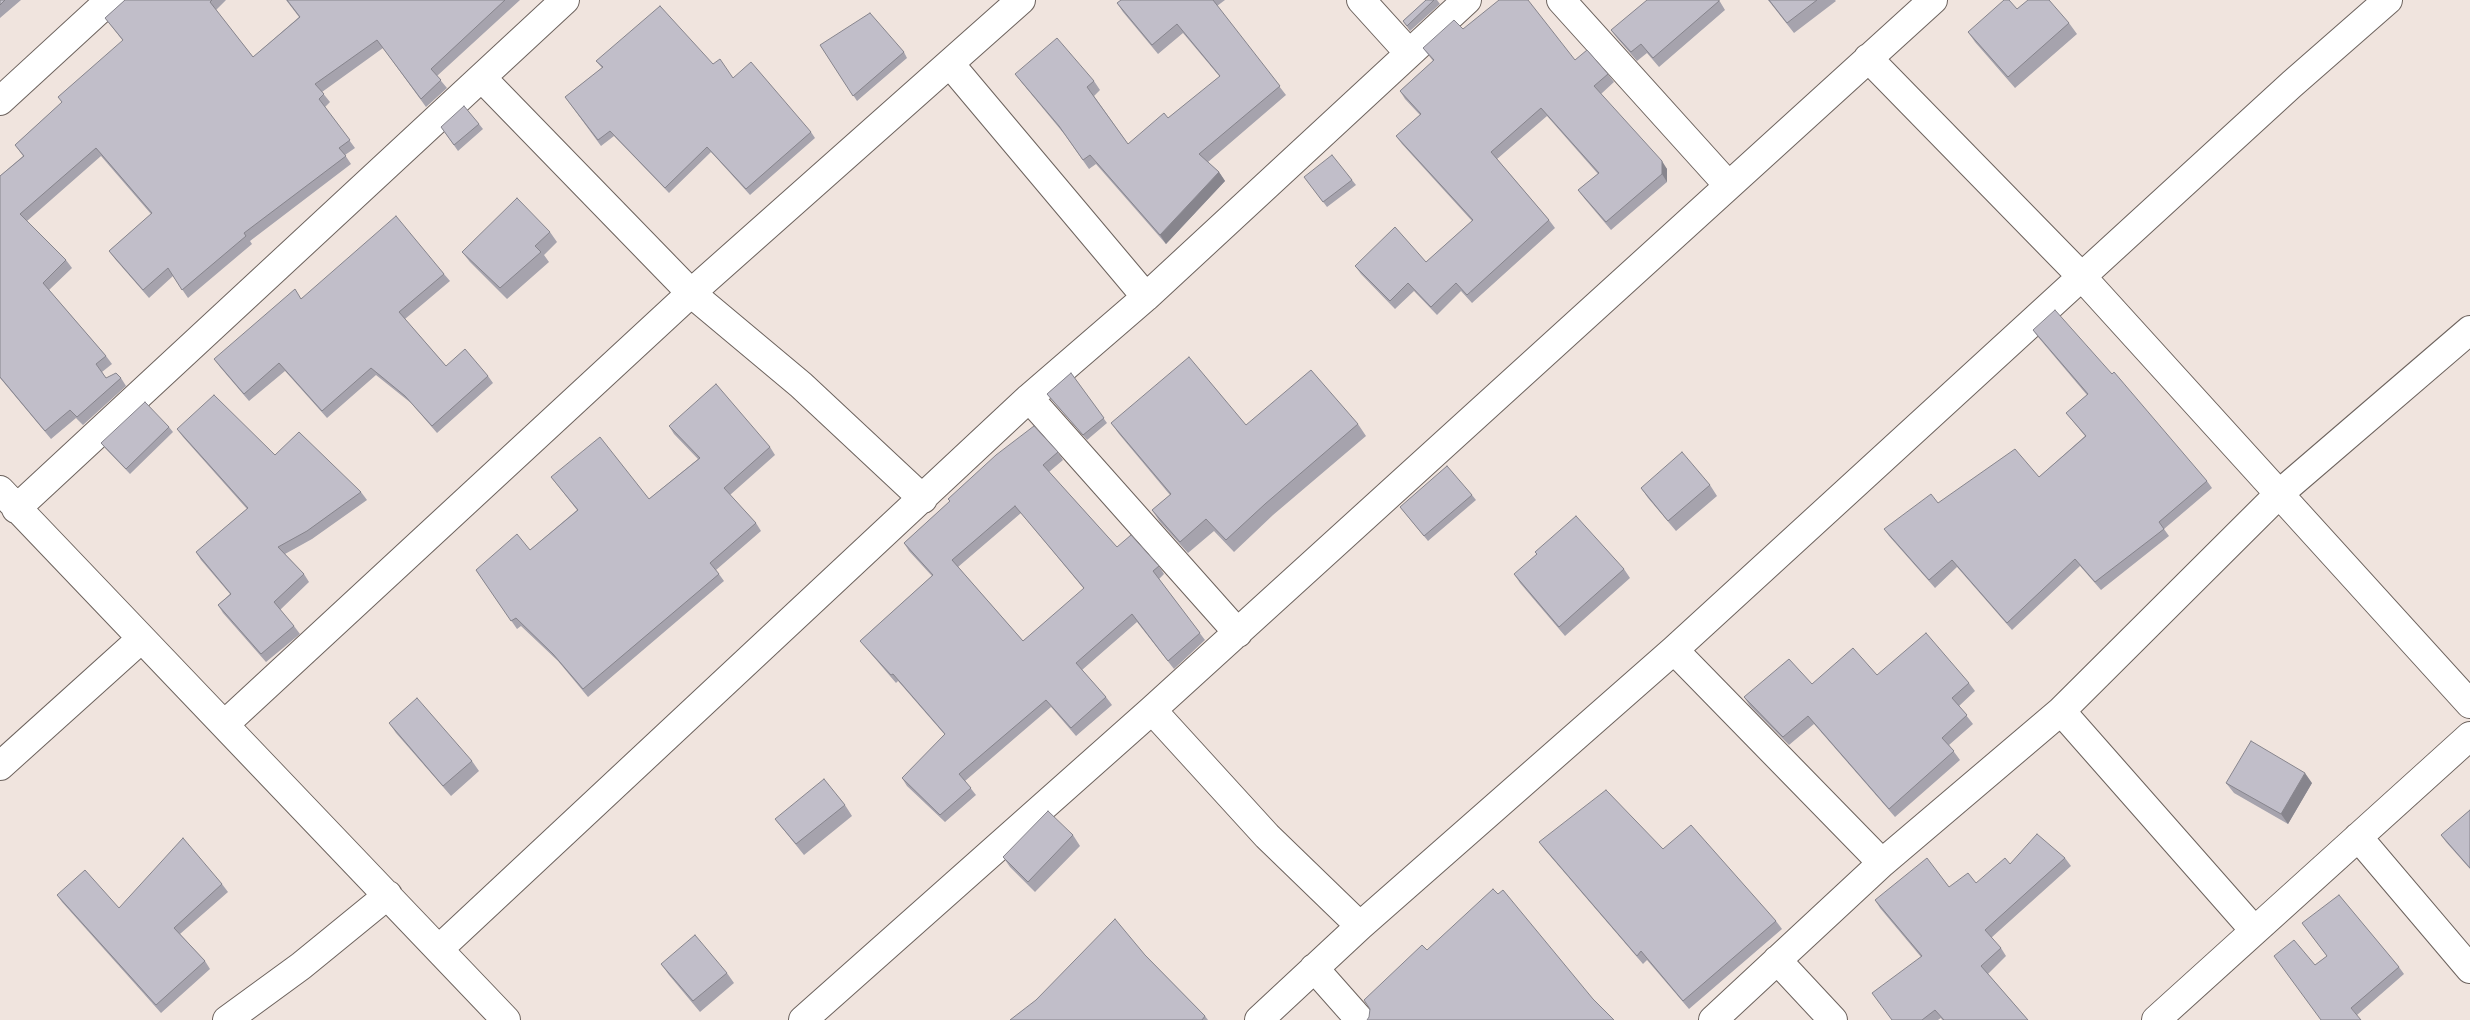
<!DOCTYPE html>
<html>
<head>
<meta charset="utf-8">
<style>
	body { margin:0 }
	canvas { display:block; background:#f0e4de }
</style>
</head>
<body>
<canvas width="2470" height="1020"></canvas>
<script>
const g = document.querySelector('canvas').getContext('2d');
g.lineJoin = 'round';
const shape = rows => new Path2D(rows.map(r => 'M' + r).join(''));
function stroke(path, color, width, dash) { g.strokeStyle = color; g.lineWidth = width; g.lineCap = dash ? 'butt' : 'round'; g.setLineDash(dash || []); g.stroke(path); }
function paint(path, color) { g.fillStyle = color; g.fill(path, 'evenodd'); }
const street = shape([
	[1361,0,1409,53],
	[1561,0,1728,185],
	[1868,58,2083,278,2470,704],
	[950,64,1146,297],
	[482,78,691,293,801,385,923,499],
	[0,101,110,0],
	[1029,398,1238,633],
	[0,490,506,1020],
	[16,509,565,0],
	[1674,650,1882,863],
	[1152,710,1267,836,1360,926],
	[2061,711,2254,930],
	[225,724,691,293,1021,0],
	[0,766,141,639],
	[2358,837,2470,969],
	[439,949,1029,398,1146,297,1467,0],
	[1777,960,1833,1020],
	[1314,968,1360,1020],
	[227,1020,301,966,388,895],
	[803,1020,1152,710,1933,0],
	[1259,1020,1360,926,1674,650,2292,84,2388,0],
	[1713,1020,1882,863,2061,711,2279,494,2470,330],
	[2156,1020,2470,736]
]);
stroke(street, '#6d635e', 30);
stroke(street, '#fff', 28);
paint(shape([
	[0,0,21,0,0,18],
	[125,0,226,0,216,10,253,57,299,17,286,0,520,0,437,76,447,88,426,107,383,48,322,92,330,102,325,107,355,148,345,155,351,164,250,241,252,244,188,298,173,276,149,298,115,259,109,251,151,214,101,156,27,221,66,260,72,268,49,290,106,356,112,364,102,372,106,378,121,378,126,386,83,425,76,418,51,439,0,378,0,176,23,156,15,145,62,102,58,97,123,41,105,18],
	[1121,0,1225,0,1217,6,1286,95,1208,162,1219,172,1225,181,1166,244,1096,164,1089,169,1065,135,1022,83,1015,74,1094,81,1100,90,1094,96,1128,144,1168,118,1220,77,1183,33,1158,54,1123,12,1117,3],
	[1426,0,1437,0,1440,4,1410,31,1403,21],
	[1719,0,1725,10,1659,67,1647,53,1637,61,1617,38,1611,30],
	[1768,0,1835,0,1836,1,1794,33],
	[2017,9,2069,23,2077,34,2015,88,1975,42,1968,32],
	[1463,29,1575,60,1608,74,1614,82,1601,94,1667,169,1667,182,1611,230,1584,198,1578,190,1598,174,1547,116,1497,159,1549,220,1555,228,1472,303,1461,291,1437,315,1414,291,1395,309,1361,274,1355,266,1426,262,1472,221,1402,144,1396,136,1420,115,1405,99,1400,91,1433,61,1423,48],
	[820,45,904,52,907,58,857,101],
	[596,61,713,64,733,78,811,132,815,138,750,195,711,152,669,193,614,136,601,146,565,97,602,68],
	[479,124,483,129,458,151,441,127],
	[1352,180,1356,185,1327,207,1308,182],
	[550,232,557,242,544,255,549,262,507,299,470,262,462,252],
	[444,274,450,281,405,319,446,366,488,376,493,383,437,433,411,403,376,375,327,418,285,371,249,401,220,367,214,359,301,298],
	[2033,330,2207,481,2212,488,2164,529,2169,536,2101,590,2080,566,2012,630,1957,567,1935,588,1889,536,1884,529,1938,503,2039,477,2085,436,2066,413,2087,395,2038,337],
	[1071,373,1107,423,1087,440,1051,399,1047,394],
	[1111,423,1246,425,1358,424,1366,436,1273,515,1234,552,1214,531,1188,553,1160,522,1152,510,1170,495,1119,434],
	[669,426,770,447,775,455,730,495,756,523,761,531,716,570,724,581,588,697,558,661,521,626,517,629,476,570,530,550,577,510,551,477,649,499,698,459,674,434],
	[169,427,173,432,130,474,105,448,101,443],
	[177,429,275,455,361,492,367,500,312,539,285,554,304,574,309,582,280,610,294,626,300,634,266,662,223,613,218,605,230,594,201,560,196,552,247,509,183,437],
	[1058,452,1063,460,1049,472,1117,547,1159,566,1164,574,1159,579,1205,640,1174,669,1137,622,1082,670,1106,697,1112,705,1076,736,1051,707,965,781,976,795,945,822,907,786,902,778,945,735,898,681,896,683,860,641,932,576,909,551,904,543,949,502],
	[1021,513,1084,589,1023,641,958,567],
	[1710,485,1717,496,1676,531,1648,498,1641,488],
	[1472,495,1476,500,1428,541,1400,507],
	[1624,569,1630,578,1565,636,1520,583,1514,574],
	[1877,675,1969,683,1975,691,1959,706,1973,724,1949,745,1960,760,1895,817,1814,724,1789,745,1750,706,1744,697,1812,684],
	[389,723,472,761,479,771,451,796,396,733],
	[2226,783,2312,783,2288,824,2234,793],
	[845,805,852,816,804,855,783,829,775,819],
	[2470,810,2470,869,2446,842,2441,835],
	[1073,835,1080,846,1035,892,1010,867,1003,857],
	[1539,842,1663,849,1776,921,1782,929,1689,1009,1647,960,1643,964,1545,850],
	[2065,858,2071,866,1991,938,2001,948,2006,956,1988,974,2028,1020,1942,1020,1941,1018,1938,1020,1892,1020,1921,957,1880,908,1875,900,1976,883,2010,864],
	[222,884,228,892,180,934,205,961,210,969,161,1013,62,902,57,895,119,908],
	[2302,923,2399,967,2404,974,2357,1015,2315,965,2327,956],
	[1145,955,1205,1016,1208,1020,1010,1020],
	[661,964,727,973,734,983,700,1012,669,975]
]), '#a6a3ad');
paint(shape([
	[1662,161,1667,169,1667,182,1662,174],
	[1219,172,1225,181,1166,244,1160,235],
	[2305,773,2312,783,2288,824,2281,814]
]), '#87858d');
const building = shape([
	[0,0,5,0,0,5,0,0],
	[125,0,212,0,210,2,253,57,300,17,287,0,505,0,431,69,441,80,421,99,377,40,315,84,324,94,319,99,350,140,339,148,346,156,244,233,246,236,182,290,168,268,143,290,109,251,152,213,96,148,20,214,66,260,43,283,106,356,96,364,106,378,116,373,121,378,77,417,70,410,45,431,0,377,0,176,24,156,15,145,62,102,58,97,123,40,105,18,125,0],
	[1121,0,1213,0,1280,86,1199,154,1219,172,1160,235,1090,155,1083,160,1059,126,1015,74,1057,38,1094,81,1087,87,1128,144,1164,113,1168,118,1220,76,1177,24,1152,45,1117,3,1121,0],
	[1426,0,1434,0,1407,26,1403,21,1426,0],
	[1499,0,1528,0,1575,60,1587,50,1608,74,1594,86,1662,161,1662,174,1606,222,1578,190,1599,173,1541,108,1491,152,1549,220,1467,295,1456,283,1431,307,1408,283,1390,301,1355,266,1395,227,1426,262,1473,220,1396,136,1421,114,1400,91,1434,60,1423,48,1454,20,1463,29,1499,0],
	[1647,0,1719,0,1719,1,1653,58,1641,44,1631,52,1611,30,1647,0],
	[1769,0,1817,0,1787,23,1769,0],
	[2004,0,2009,0,2017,9,2028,0,2049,0,2069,23,2008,77,1968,32,2004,0],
	[660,6,713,64,720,59,733,78,751,62,811,132,746,189,707,147,665,188,610,131,598,140,565,97,603,67,596,61,660,6],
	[870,13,904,52,853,96,820,45,870,13],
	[464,106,479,124,454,145,441,127,464,106],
	[1332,155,1352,180,1323,202,1304,177,1332,155],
	[517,198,550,232,535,246,541,252,500,288,462,252,517,198],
	[396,216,444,274,399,312,446,366,465,349,488,376,432,426,405,396,371,368,322,411,279,363,244,394,214,359,295,289,301,299,396,216],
	[2055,310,2112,374,2114,372,2207,481,2159,522,2164,529,2095,582,2075,559,2007,623,1952,560,1929,580,1884,529,1931,494,1938,503,2015,449,2039,477,2086,436,2066,413,2088,394,2033,330,2055,310],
	[1189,357,1246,425,1311,370,1358,424,1265,504,1226,540,1206,519,1180,542,1152,510,1171,494,1111,423,1189,357],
	[1071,373,1104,418,1083,435,1047,394,1071,373],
	[716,384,770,447,724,488,756,523,710,563,719,574,583,689,553,654,516,618,511,621,476,570,517,534,530,550,578,510,551,477,600,437,649,499,700,458,669,426,716,384],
	[214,395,275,455,299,432,361,492,307,531,278,547,304,574,274,602,294,626,261,654,218,605,231,594,196,552,248,508,177,429,214,395],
	[145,402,169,427,126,469,101,443,145,402],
	[1034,426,1058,452,1043,465,1117,547,1131,535,1159,566,1153,571,1200,633,1168,661,1132,614,1076,663,1106,697,1071,728,1046,700,959,774,971,788,940,815,902,778,945,734,893,674,891,675,860,641,933,575,904,543,950,501,948,499,996,455,1034,426],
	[1015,506,1084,588,1023,641,952,560,1015,506],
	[1682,452,1710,485,1668,521,1641,488,1682,452],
	[1447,466,1472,495,1424,536,1400,507,1447,466],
	[1576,516,1624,569,1559,627,1514,574,1537,554,1535,552,1576,516],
	[1926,633,1969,683,1952,698,1967,715,1942,738,1954,751,1889,809,1808,716,1783,737,1744,697,1789,659,1812,684,1853,648,1877,675,1926,633],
	[417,698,472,761,443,786,389,723,417,698],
	[2251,741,2305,773,2281,814,2226,783,2251,741],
	[824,779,845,805,796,844,775,819,824,779],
	[1606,790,1663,849,1691,825,1776,921,1683,1001,1641,951,1637,956,1539,842,1606,790],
	[2470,810,2470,868,2441,835,2470,810],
	[1048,811,1073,835,1028,882,1003,857,1048,811],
	[2037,834,2065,858,1985,930,2001,948,1981,966,2028,1020,1944,1020,1935,1010,1922,1020,1892,1020,1872,993,1922,956,1875,900,1927,858,1949,887,1968,873,1976,883,2005,858,2010,864,2037,834],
	[183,838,222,884,174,928,205,961,156,1005,57,895,85,870,119,908,183,838],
	[1493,889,1498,894,1503,890,1593,999,1614,1020,1367,1020,1369,1017,1370,1009,1364,1000,1422,945,1427,950,1493,889],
	[2339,895,2399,967,2351,1008,2361,1020,2321,1020,2274,956,2294,940,2315,965,2327,956,2302,923,2339,895],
	[1115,919,1145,955,1205,1016,1202,1020,1010,1020,1036,1000,1115,919],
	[695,935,727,973,693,1001,661,964,695,935]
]);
paint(building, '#c1bec9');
stroke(building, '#87858d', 1);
</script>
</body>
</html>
